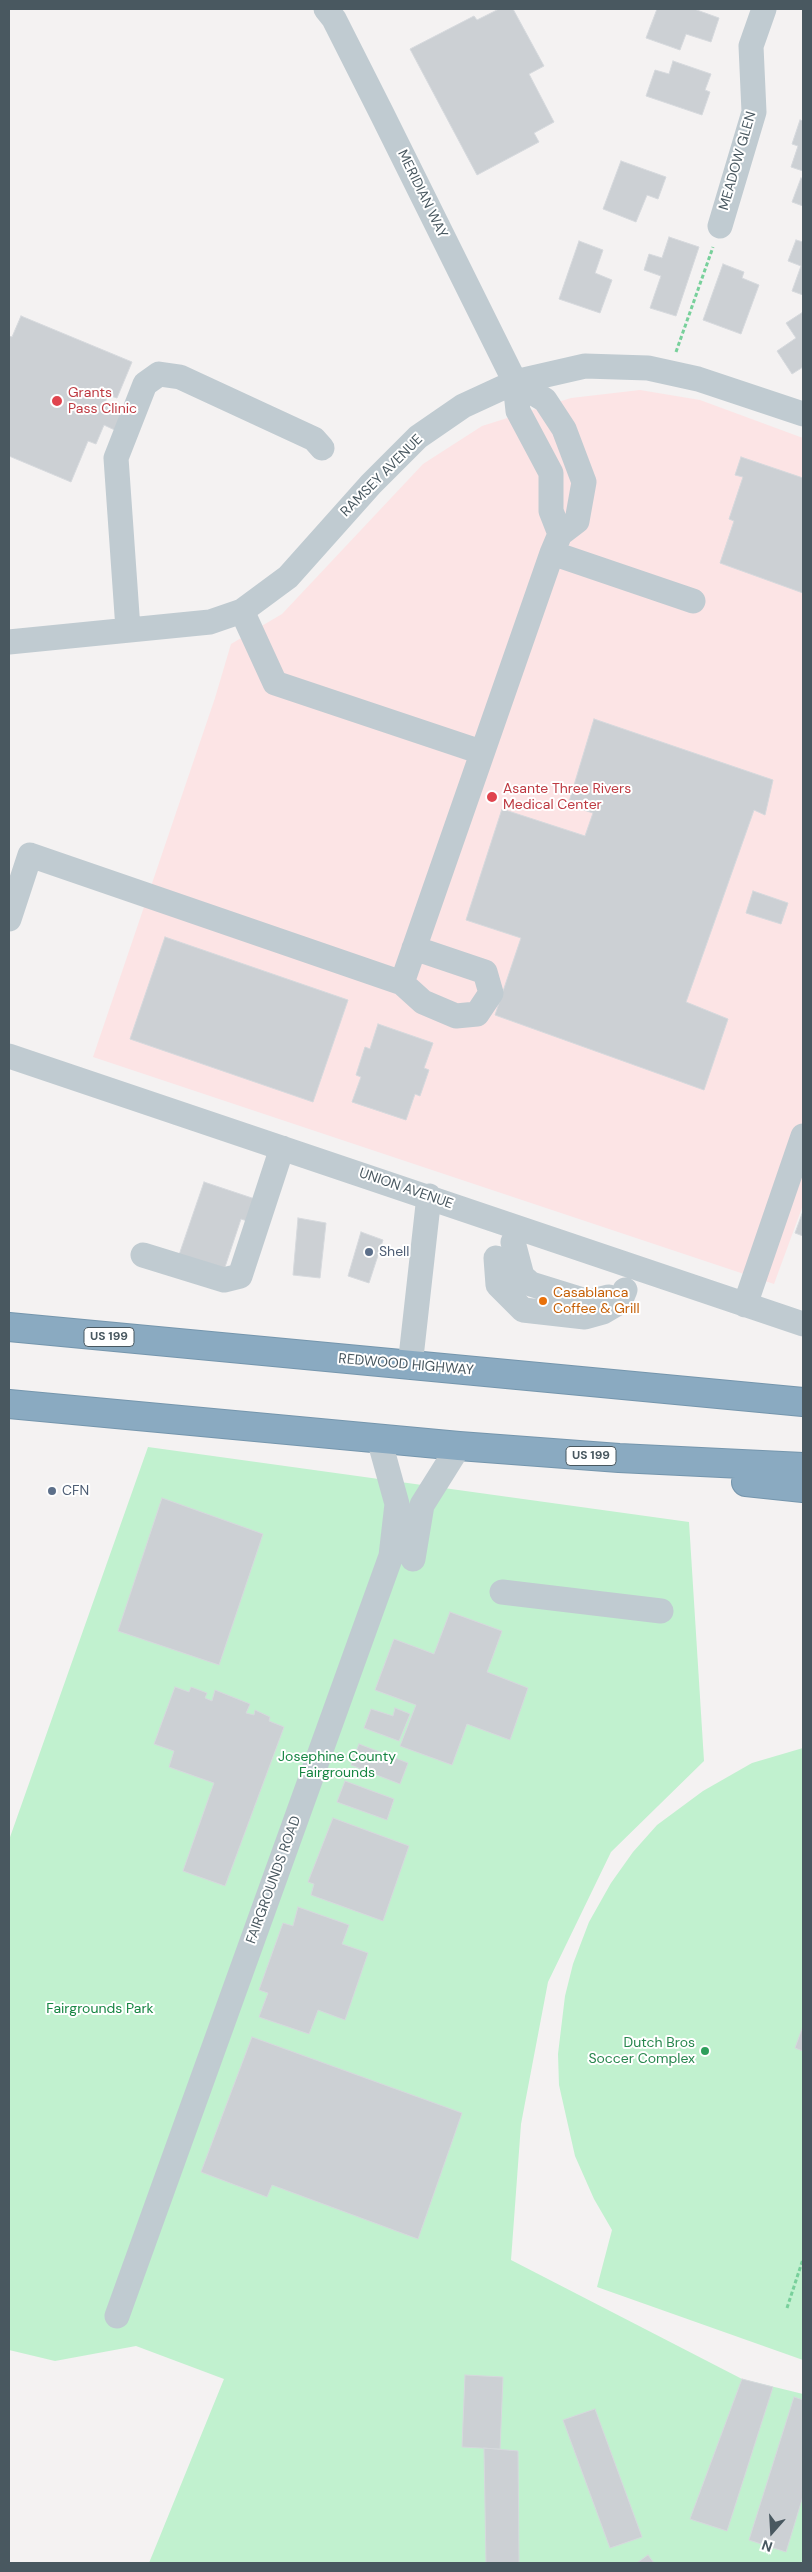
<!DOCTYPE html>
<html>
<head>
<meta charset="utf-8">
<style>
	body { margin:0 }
	#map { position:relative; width:812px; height:2572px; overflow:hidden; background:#f4f2f2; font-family:"DM Sans",sans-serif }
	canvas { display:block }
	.frame { position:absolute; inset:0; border:10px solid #495860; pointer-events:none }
	.north { position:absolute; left:747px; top:2507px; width:50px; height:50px; -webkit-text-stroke:4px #fff; paint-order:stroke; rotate:199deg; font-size:14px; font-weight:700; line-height:20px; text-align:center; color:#495860 }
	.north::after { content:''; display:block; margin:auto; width:18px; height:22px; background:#495860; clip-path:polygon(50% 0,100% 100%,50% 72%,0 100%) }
</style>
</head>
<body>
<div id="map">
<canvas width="812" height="2572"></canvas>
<div class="frame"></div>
<div class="north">N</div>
</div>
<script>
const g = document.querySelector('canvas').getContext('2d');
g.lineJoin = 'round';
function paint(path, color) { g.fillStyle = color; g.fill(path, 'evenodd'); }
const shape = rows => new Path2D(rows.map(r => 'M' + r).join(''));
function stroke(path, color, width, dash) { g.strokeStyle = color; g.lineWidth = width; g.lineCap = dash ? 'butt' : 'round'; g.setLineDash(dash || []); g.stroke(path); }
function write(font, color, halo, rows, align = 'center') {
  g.font = font + ' "DM Sans",sans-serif'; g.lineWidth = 4; g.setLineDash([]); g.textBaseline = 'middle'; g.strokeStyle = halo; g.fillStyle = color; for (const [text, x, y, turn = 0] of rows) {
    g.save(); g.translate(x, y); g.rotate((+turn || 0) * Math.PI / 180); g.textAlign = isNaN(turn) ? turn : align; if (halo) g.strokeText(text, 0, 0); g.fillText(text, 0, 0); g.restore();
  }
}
paint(shape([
	[640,390,700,400,803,438,803,1205,774,1284,93,1057,215,698,231,644,282,614,423,464,482,426,571,398]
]), '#fce4e5');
paint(shape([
	[148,1447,689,1522,704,1761,611,1852,548,1982,521,2124,511,2260,742,2379,803,2394,803,2563,149,2563,224,2379,136,2346,55,2361,9,2350,9,1840],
	[803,1748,803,2360,597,2287,612,2230,594,2199,575,2156,559,2085,558,2054,565,1996,573,1964,589,1922,611,1883,633,1852,657,1825,703,1791,752,1763]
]), '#c1f1cf');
const building = shape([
	[499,9,513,9,544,66,529,74,554,122,534,133,539,142,477,175,410,49,474,16,477,20,499,9],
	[657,9,694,9,719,18,711,42,686,34,680,50,646,38,657,9],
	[673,61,711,74,705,90,710,92,702,115,646,96,655,70,669,74,673,61],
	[800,120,803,121,803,171,791,167,798,146,792,144,800,120],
	[621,161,666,177,658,199,647,195,636,222,603,209,621,161],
	[801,178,803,179,803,206,792,202,801,178],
	[669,237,699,247,676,316,650,308,661,276,644,270,649,254,662,258,669,237],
	[796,240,803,242,803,295,792,291,801,266,788,261,796,240],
	[579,241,603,250,595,273,612,280,600,313,559,299,579,241],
	[723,264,744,272,742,278,759,285,741,334,703,320,723,264],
	[803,312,803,367,792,374,777,351,796,338,786,323,803,312],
	[21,316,132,362,117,398,108,395,105,403,127,412,119,432,104,425,96,444,88,441,71,482,9,456,9,336,12,337,21,316],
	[741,457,803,478,803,593,720,563,734,521,729,519,743,477,735,475,741,457],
	[594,719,773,780,765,815,754,810,686,1002,728,1019,704,1090,495,1015,521,938,466,920,502,809,585,836,593,813,568,805,594,719],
	[753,891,788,903,781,924,746,913,753,891],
	[165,937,348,1000,313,1102,130,1039,165,937],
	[378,1024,433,1043,424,1068,429,1070,420,1096,415,1094,406,1120,352,1102,361,1077,356,1075,365,1047,370,1049,378,1024],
	[204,1182,273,1205,265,1227,241,1219,224,1270,179,1255,204,1182],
	[803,1211,803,1236,795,1233,803,1211],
	[298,1218,326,1223,320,1278,293,1275,298,1218],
	[361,1232,383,1240,369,1283,348,1276,361,1232],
	[162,1498,263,1534,219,1665,118,1631,162,1498],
	[450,1612,502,1631,487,1672,528,1688,510,1740,467,1724,452,1765,400,1746,416,1705,375,1690,394,1639,434,1654,450,1612],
	[175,1687,189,1692,191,1687,207,1693,205,1698,212,1701,215,1690,250,1704,246,1713,254,1715,255,1710,270,1717,269,1721,284,1727,225,1886,183,1871,214,1783,169,1767,174,1751,154,1744,175,1687],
	[395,1708,410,1714,399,1741,364,1728,371,1709,393,1716,395,1708],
	[359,1744,408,1763,400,1784,351,1765,359,1744],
	[345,1781,394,1799,387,1820,337,1802,345,1781],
	[333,1818,409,1846,383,1921,311,1895,314,1884,308,1882,333,1818],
	[298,1907,349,1925,342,1944,368,1953,345,2020,318,2010,309,2034,259,2017,268,1993,259,1990,283,1923,293,1926,298,1907],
	[803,2026,803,2051,795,2048,803,2026],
	[252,2037,462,2113,418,2239,272,2185,267,2197,201,2172,252,2037],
	[465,2375,503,2377,500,2449,462,2447,465,2375],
	[742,2379,773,2387,727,2531,690,2519,742,2379],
	[794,2397,803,2400,803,2496,786,2552,749,2540,794,2397],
	[595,2409,642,2537,610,2548,563,2420,595,2409],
	[484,2448,518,2451,519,2563,486,2563,484,2448],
	[648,2555,654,2563,637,2563,648,2555]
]);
paint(building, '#ccd0d4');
stroke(building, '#d6d9dd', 1);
const highway = shape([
	[9,1327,803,1402],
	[9,1404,459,1446,619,1458,803,1467],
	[746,1482,803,1488]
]);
stroke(highway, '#7596ad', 30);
stroke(shape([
	[676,352,713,247],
	[787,2308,803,2259]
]), '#78d09b', 3, [4, 2.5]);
stroke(shape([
	[326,9,334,19,382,114,515,382,518,411,551,473,551,511,560,534],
	[720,226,754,112,751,46,764,9],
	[552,553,693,601],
	[242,611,275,683,481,752],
	[128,629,116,458,145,384,159,374,180,377,314,439,322,448],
	[9,642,210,622,242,611,288,577,371,484,418,437,463,406,515,382,585,366,648,368,698,379,803,414],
	[9,919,30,855,402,983,552,553,560,534,577,521,584,482,564,429,545,400,515,382],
	[402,983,423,1002,456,1016,477,1014,491,993,485,972,414,948],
	[9,1056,803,1324],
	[513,1242,522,1276,531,1284,589,1302,609,1297],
	[143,1255,224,1280,240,1276,282,1148],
	[496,1258,498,1285,523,1310,585,1317,603,1312,620,1302,625,1290],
	[745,1305,803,1136],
	[410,1366,429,1196],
	[413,1559,422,1505,459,1446],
	[502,1592,661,1611],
	[117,2316,391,1556,397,1504,379,1439]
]), '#c0cbd1', 25);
stroke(highway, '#8aaac1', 28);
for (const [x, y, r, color] of [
	[57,401,6,"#e0444e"],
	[492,797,6,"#e0444e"],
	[369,1252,5,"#5c6f8a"],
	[543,1301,5,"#e8710a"],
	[52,1491,5,"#5c6f8a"],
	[705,2051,5,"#2e9e5b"]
]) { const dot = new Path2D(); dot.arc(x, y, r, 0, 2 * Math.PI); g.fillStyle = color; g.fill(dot); stroke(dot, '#fff', 2); }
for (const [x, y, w] of [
	[109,1337,50],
	[591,1456,50]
]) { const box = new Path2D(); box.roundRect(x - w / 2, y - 9.5, w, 19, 4); g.fillStyle = '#fff'; g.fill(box); stroke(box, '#495860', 1); }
write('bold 12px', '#495860', null, [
	["US 199",109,1337],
	["US 199",591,1456]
]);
write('14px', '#495860', '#fff', [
	["MEADOW GLEN",738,161,-74],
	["MERIDIAN WAY",422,194,64],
	["RAMSEY AVENUE",382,476,-45],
	["UNION AVENUE",406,1189,19],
	["REDWOOD HIGHWAY",406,1365,5],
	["FAIRGROUNDS ROAD",274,1880,-70]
]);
write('14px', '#be3a42', '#fff', [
	["Grants",68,393],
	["Pass Clinic",68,409],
	["Asante Three Rivers",503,789],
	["Medical Center",503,805]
], 'left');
write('14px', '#4e5e75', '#fff', [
	["Shell",379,1252],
	["CFN",62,1491]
], 'left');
write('14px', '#c56008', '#fff', [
	["Casablanca",553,1293],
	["Coffee & Grill",553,1309]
], 'left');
write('14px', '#168542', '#fff', [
	["Josephine County",337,1757],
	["Fairgrounds",337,1773],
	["Fairgrounds Park",100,2009]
]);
write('14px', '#27864d', '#fff', [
	["Dutch Bros",695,2043],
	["Soccer Complex",695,2059]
], 'right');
</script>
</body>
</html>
